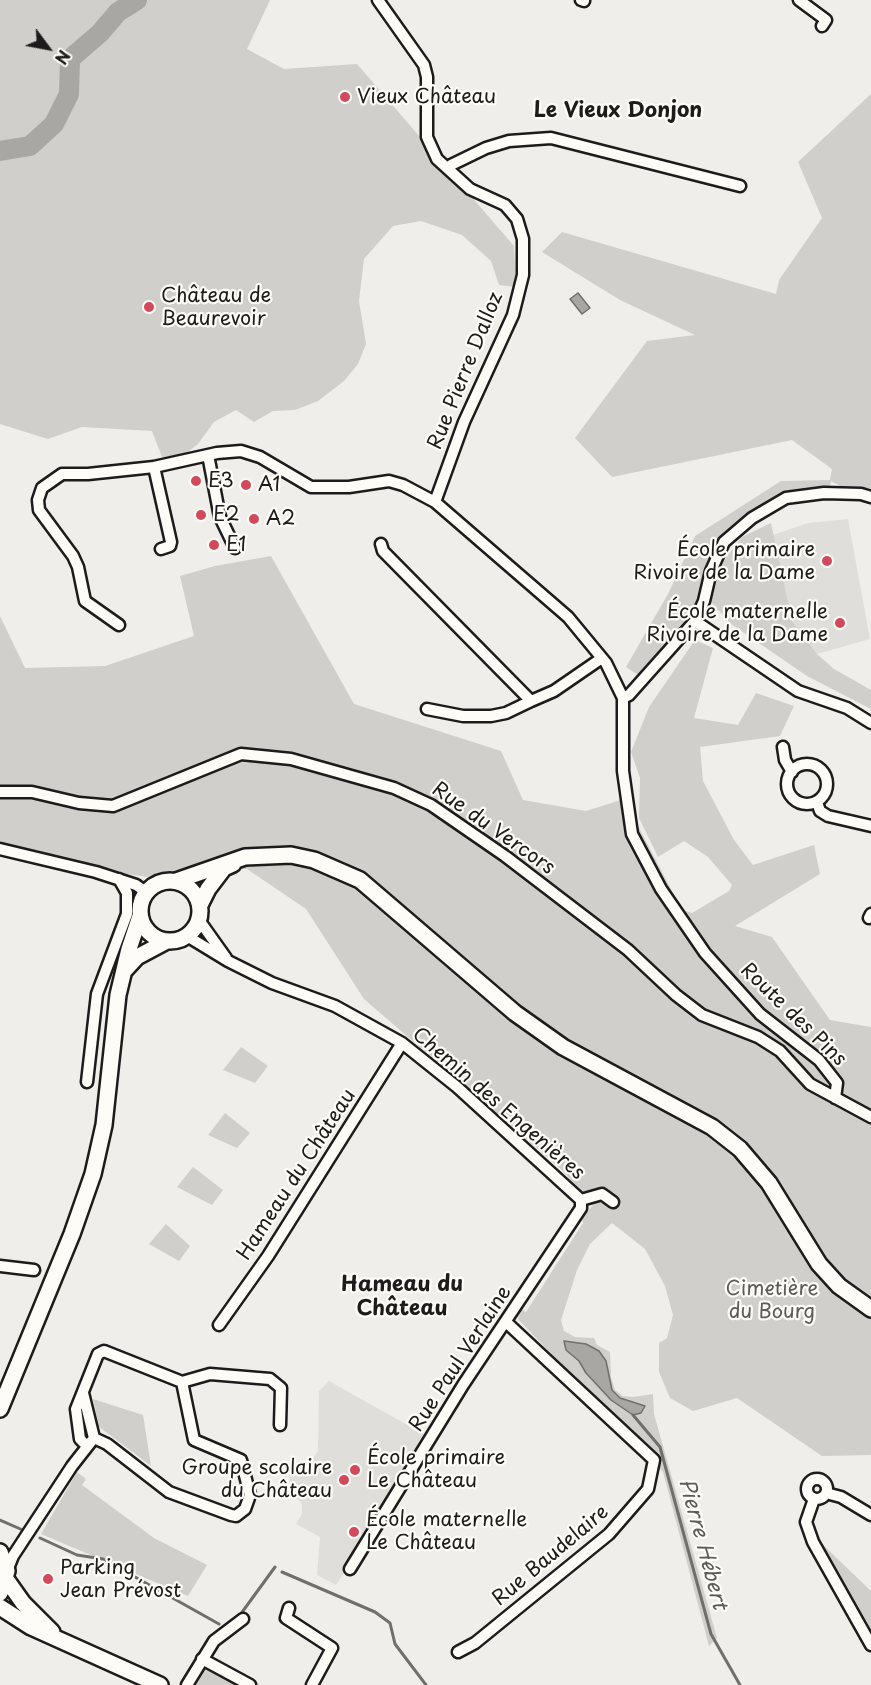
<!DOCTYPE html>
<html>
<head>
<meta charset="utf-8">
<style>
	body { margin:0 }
	#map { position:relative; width:871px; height:1685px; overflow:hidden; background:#f0eeea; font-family:"Playpen Sans",sans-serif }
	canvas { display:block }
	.north { position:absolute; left:18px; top:18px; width:60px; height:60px; -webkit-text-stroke:4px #fdfcf7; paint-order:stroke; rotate:122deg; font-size:16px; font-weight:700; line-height:24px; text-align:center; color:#1c1c1c }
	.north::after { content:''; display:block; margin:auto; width:21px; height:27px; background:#1c1c1c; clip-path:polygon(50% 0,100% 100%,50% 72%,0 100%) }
</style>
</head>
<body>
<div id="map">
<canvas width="871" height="1685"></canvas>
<div class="north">N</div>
</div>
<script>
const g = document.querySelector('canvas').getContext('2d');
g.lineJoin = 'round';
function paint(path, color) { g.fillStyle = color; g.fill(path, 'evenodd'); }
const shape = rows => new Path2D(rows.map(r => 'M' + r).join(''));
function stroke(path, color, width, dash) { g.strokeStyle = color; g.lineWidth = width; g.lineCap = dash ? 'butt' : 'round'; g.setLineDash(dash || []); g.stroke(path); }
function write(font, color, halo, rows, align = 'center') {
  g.font = font + ' "Playpen Sans",sans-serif'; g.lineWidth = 4.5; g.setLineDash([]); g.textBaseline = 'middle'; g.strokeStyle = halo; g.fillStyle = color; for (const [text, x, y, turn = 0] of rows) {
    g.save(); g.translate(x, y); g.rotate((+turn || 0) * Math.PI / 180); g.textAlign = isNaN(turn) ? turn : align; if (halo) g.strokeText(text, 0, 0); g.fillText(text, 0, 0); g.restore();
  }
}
paint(shape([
	[848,519,870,639,817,654,787,633,761,539,808,523],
	[329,1381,427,1436,370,1524,374,1528,336,1585,317,1575,320,1537,296,1524,302,1514,302,1504,291,1491,289,1474,304,1471,318,1451,319,1391]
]), '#e0deda');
paint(shape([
	[0,0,270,0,247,49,284,69,357,64,514,246,516,287,499,285,491,261,462,235,421,221,393,226,364,259,359,301,366,344,358,364,344,381,318,401,295,410,273,411,254,422,236,410,214,422,198,444,182,456,162,457,152,431,82,427,48,439,0,424],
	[871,94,871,494,844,488,831,481,830,488,785,494,719,546,691,614,638,675,626,667,668,594,695,536,781,481,830,480,832,469,792,440,612,477,575,438,647,341,695,335,620,300,542,252,562,232,776,294,779,280,822,218,798,162],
	[771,523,792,621,817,654,834,669,871,690,871,709,807,676,731,624,711,602,722,563,742,537],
	[271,556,354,704,501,751,523,800,586,811,624,799,682,910,692,913,729,891,732,885,708,857,684,841,658,857,639,818,640,778,631,752,649,707,695,640,713,648,694,718,738,725,756,693,794,706,780,736,700,747,703,781,734,840,753,865,814,845,820,874,735,926,772,937,830,1020,871,1027,871,1455,822,1456,737,1398,693,1411,670,1398,659,1372,659,1343,667,1338,673,1315,665,1286,645,1249,612,1223,590,1244,577,1270,561,1320,564,1331,575,1337,594,1338,597,1345,610,1352,611,1377,615,1390,623,1396,633,1397,653,1394,654,1414,717,1638,709,1646,663,1472,518,1319,521,1309,526,1312,583,1223,582,1217,593,1205,562,1170,364,999,306,909,247,869,191,867,147,877,89,868,0,843,0,616,25,668,105,666,194,636,180,576,215,566],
	[241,1047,268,1066,255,1083,223,1070],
	[225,1113,250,1133,237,1148,208,1135],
	[193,1167,223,1190,212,1205,177,1187],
	[166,1224,190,1246,179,1261,149,1244],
	[93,1399,143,1415,151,1466,98,1426],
	[77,1472,86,1479,82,1485,154,1538,207,1565,188,1596,41,1534],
	[820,1542,871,1591,871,1637],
	[207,1668,240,1685,194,1685,201,1671]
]), '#d0cfcc');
const water = shape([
	[578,293,590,308,582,314,570,299,578,293],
	[564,1341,586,1344,599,1351,606,1361,612,1390,620,1398,645,1406,641,1413,633,1415,611,1400,586,1373,579,1361,566,1350,564,1341]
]);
paint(water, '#a8a7a3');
stroke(water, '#706f6d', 1.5);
stroke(shape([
	[633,1415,660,1447,711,1634,740,1685],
	[0,1520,25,1531],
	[40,1538,77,1555,103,1559,219,1624],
	[282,1572,375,1612,390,1623,395,1644,426,1685],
	[240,1615,275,1567]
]), '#706f6d', 3);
stroke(shape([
	[0,151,30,146,54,124,69,94,70,59,100,33,118,12,137,0]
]), '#a8a7a3', 20);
const minor = shape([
	[378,0,424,65,427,77,427,137,437,159,470,189,505,205,517,219,523,239,523,275,513,315,464,422,435,502],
	[581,0,584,1],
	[799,0,826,20,822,26],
	[448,169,451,165,486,148,509,141,551,138,740,186],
	[208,455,220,517,235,548],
	[154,467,171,542,170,546,161,549],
	[381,544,383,551,531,701,554,691,602,658],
	[695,621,798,691,847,708,871,723],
	[119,625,85,601,78,567,73,556,39,510,38,500,42,488,62,474,88,474,154,467,217,453,241,451,260,457,311,487,349,487,389,481,403,485,435,502,568,617,606,663,623,698,623,771,632,834,661,889,705,953,760,1014,819,1060,837,1083,835,1098],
	[623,698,629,695,695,621,704,601,711,571,724,542,752,518,786,498,824,493,861,494,871,497],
	[427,709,463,716,491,716,506,713,531,701],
	[783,747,785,760,792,772],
	'787 784a20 20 0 1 1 40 0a20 20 0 1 1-40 0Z',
	[0,792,32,792,79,803,113,806,241,754,291,759,394,788,431,805,505,856,628,950,676,995,702,1015,758,1037,780,1051,810,1084,871,1117],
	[817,802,820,811,828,816,871,826],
	[0,849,96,872,136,885,146,892],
	[869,918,871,914],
	[199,920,226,958],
	[187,936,228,961,272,983,335,1006,402,1043,457,1087,581,1200],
	[87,1082,97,994,127,914,127,893,119,879],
	[581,1200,602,1194,613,1202],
	[0,1266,34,1270],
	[219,1325,268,1256,402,1043],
	[182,1382,210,1374,270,1379,281,1388,280,1425],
	[83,1393,94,1438],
	'807 1489a10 10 0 1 1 20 0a10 10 0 1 1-20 0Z',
	[826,1493,841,1497,871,1515],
	[814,1499,806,1522,813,1542,871,1645],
	[350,1569,463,1385,581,1208,581,1200],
	[7,1571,13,1556,72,1466,94,1438,107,1444,169,1492,231,1515,236,1516,245,1509,250,1495,241,1460,194,1440,182,1382,104,1351,98,1354,76,1409,80,1439,87,1446],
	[289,1608,286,1618,332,1648,312,1685],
	[458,1652,475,1643,609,1534,648,1489,654,1460,506,1322],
	[202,1659,250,1685],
	[187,1685,214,1641,243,1619]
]);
const secondary = shape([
	'140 911a30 30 0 1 1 60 0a30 30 0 1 1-60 0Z',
	[176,881,245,857,291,855,314,860,360,880,515,1013,563,1047,712,1127,740,1149,769,1183,819,1264,839,1286,871,1309],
	[200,905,208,889,224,868,233,864],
	[125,970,137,957,167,941],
	[0,1409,72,1234,93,1174,104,1125,118,995,129,949,140,916],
	[0,1552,7,1571,0,1593],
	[6,1579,23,1603,52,1632],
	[0,1607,31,1627,160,1685]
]);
stroke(minor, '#1c1c1c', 15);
stroke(secondary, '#1c1c1c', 20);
stroke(minor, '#fdfcf7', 10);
stroke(secondary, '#fdfcf7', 15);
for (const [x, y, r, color] of [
	[345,97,6,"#d1495b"],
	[149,307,6,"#d1495b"],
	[196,481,6,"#d1495b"],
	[246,485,6,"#d1495b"],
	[201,515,6,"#d1495b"],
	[254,519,6,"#d1495b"],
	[214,545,6,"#d1495b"],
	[827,561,6,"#d1495b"],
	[840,623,6,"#d1495b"],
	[355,1470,6,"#d1495b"],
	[344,1480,6,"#d1495b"],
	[354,1532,6,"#d1495b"],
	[48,1579,6,"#d1495b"]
]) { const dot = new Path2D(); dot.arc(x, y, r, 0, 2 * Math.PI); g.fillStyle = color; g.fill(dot); stroke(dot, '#fdfcf7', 2); }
write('20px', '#1c1c1c', '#fdfcf7', [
	["Vieux Château",357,97],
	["Château de",161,296],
	["Beaurevoir",161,319],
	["E3",208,481],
	["A1",258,485],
	["E2",213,515],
	["A2",266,519],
	["E1",226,545],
	["École primaire",815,550,"right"],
	["Rivoire de la Dame",815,573,"right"],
	["École maternelle",828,612,"right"],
	["Rivoire de la Dame",828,635,"right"],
	["École primaire",367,1458],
	["Le Château",367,1481],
	["Groupe scolaire",332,1468,"right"],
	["du Château",332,1491,"right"],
	["École maternelle",366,1520],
	["Le Château",366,1543],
	["Parking",60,1568],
	["Jean Prévost",60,1591]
], 'left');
write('20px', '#1c1c1c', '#fdfcf7', [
	["Rue Pierre Dalloz",466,371,-68],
	["Rue du Vercors",493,829,35],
	["Route des Pins",793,1015,44],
	["Chemin des Engenières",498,1104,41],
	["Hameau du Château",297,1175,-57],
	["Rue Paul Verlaine",461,1359,-57],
	["Rue Baudelaire",551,1556,-40]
]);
write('20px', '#5b5b5a', '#fdfcf7', [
	["Cimetière",772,1289],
	["du Bourg",772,1312]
]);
write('bold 21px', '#1c1c1c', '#fdfcf7', [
	["Le Vieux Donjon",618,111],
	["Hameau du",402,1285],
	["Château",402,1309]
]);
write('italic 21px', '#5b5b59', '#fdfcf7', [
	["Pierre Hébert",702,1544,75]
]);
</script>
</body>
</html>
